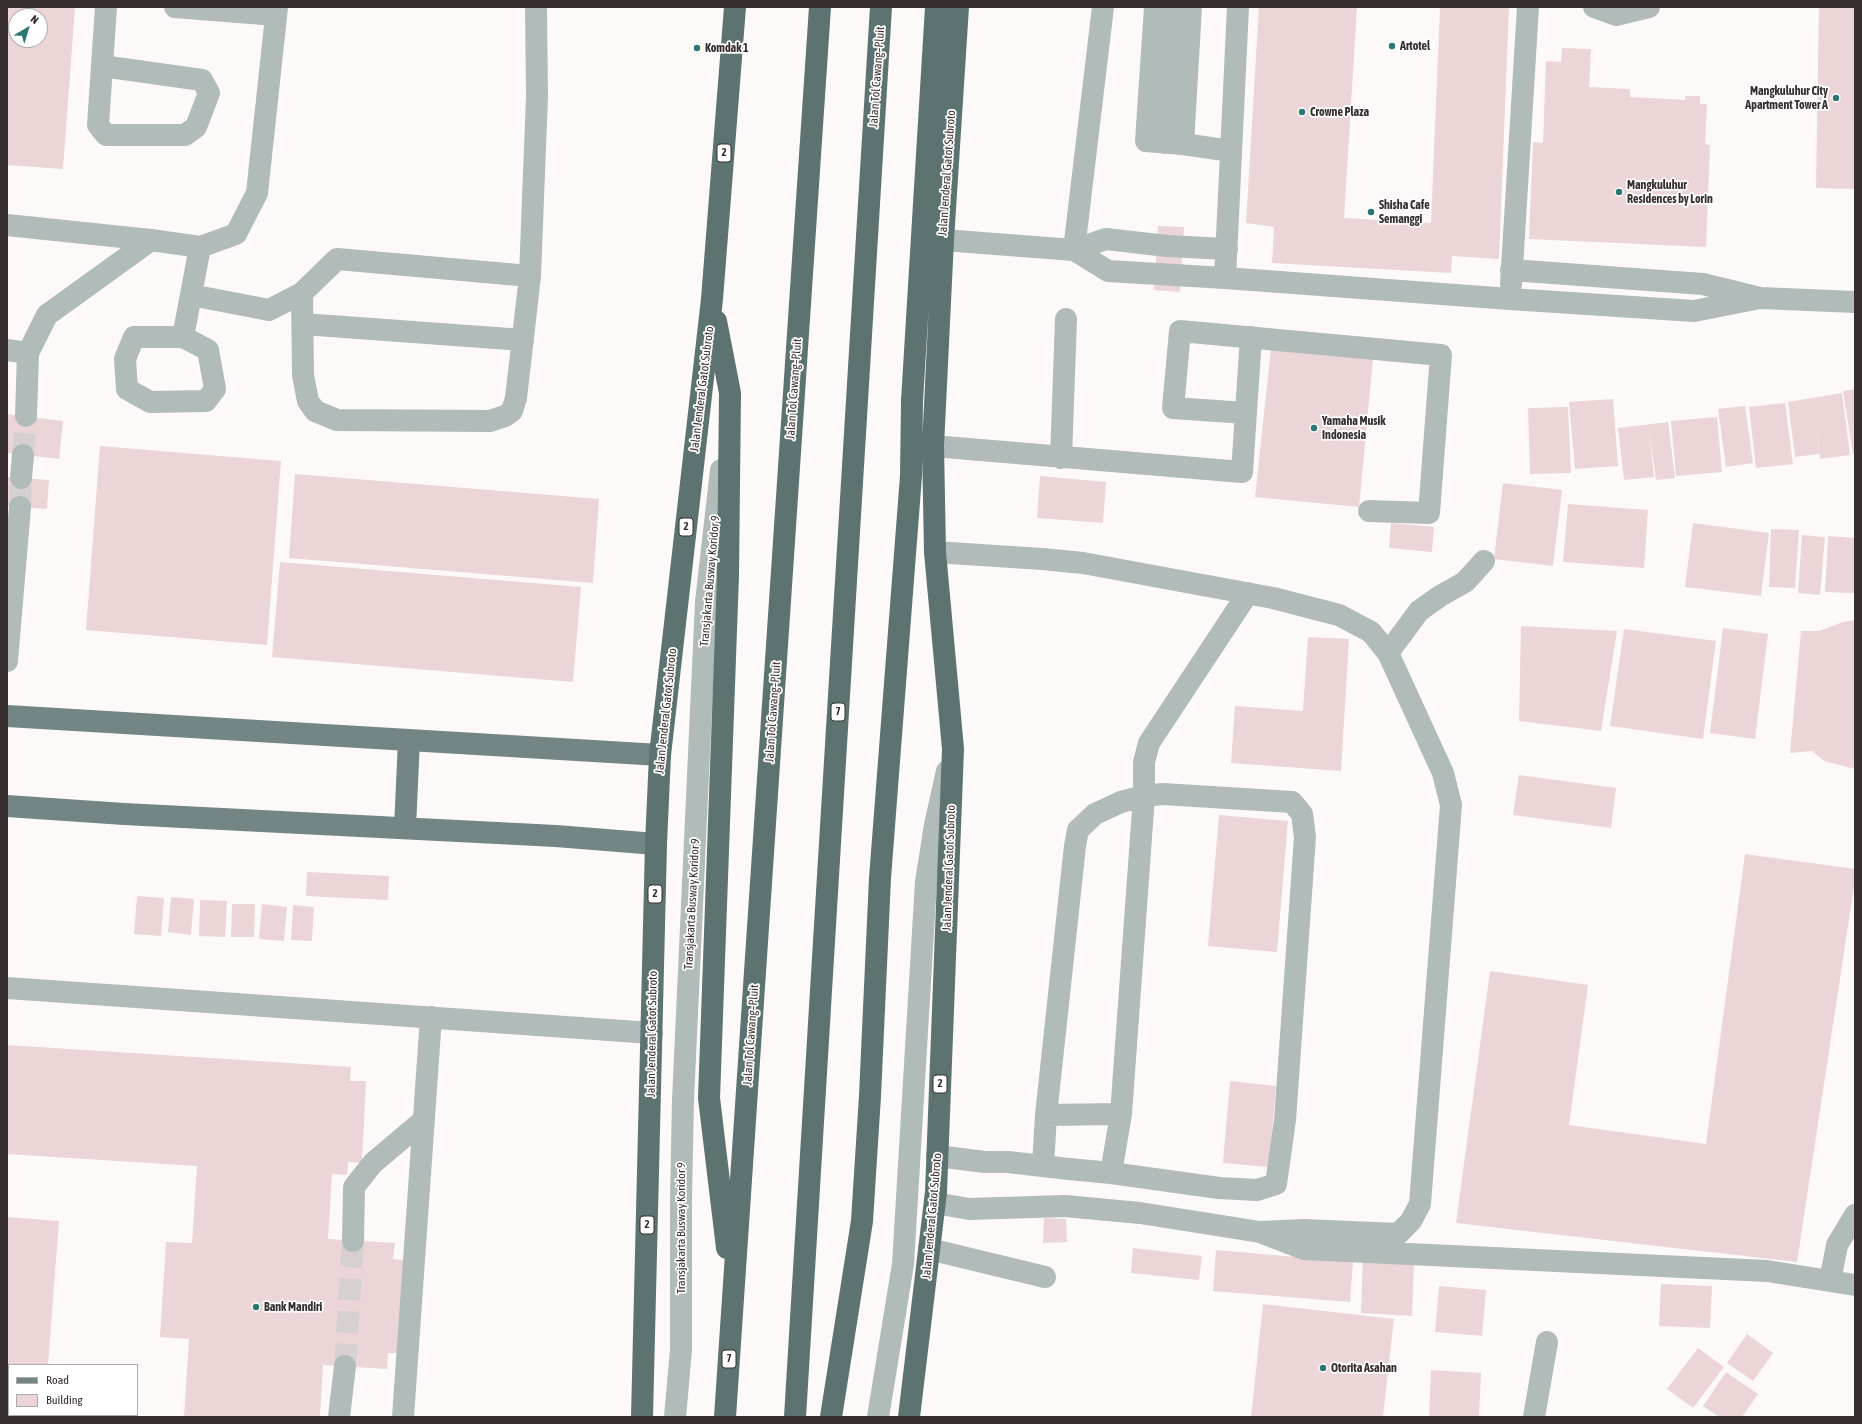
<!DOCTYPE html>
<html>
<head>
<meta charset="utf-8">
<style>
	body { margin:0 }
	#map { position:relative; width:1862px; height:1424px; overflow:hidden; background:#fef9f9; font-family:"Asap Condensed",sans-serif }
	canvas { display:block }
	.frame { position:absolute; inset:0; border:8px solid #372e2f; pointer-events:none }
	.legend { position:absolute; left:8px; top:1364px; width:130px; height:52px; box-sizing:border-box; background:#fff; border:1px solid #afabac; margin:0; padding:5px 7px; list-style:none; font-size:12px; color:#372e2f }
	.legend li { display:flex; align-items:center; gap:8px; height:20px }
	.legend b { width:20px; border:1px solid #afabac }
	.north { position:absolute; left:8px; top:8px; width:40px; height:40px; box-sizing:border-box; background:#fff; border:1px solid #afabac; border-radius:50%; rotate:38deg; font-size:11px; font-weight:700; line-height:16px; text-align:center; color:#372e2f }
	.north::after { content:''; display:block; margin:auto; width:14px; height:18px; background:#2c7674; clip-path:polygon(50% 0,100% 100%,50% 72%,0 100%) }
</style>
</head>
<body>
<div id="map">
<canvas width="1862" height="1424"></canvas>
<div class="frame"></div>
<ul class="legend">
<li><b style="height:5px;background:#738685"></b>Road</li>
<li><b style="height:11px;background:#ebd5d7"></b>Building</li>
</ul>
<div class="north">N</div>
</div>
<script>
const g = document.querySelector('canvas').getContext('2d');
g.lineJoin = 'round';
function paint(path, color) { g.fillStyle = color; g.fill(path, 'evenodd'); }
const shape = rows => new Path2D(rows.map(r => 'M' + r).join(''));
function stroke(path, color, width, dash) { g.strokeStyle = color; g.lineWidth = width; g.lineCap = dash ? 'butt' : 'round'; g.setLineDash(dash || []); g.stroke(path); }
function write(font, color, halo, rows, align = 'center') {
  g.font = font + ' "Asap Condensed",sans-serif'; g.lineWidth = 3.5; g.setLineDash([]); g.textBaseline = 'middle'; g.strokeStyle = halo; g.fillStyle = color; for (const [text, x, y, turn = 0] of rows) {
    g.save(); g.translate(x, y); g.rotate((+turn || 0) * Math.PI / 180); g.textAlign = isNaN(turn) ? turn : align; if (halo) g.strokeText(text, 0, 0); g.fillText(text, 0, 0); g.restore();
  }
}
paint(shape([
	[7,7,75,7,63,169,7,165],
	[16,16,40,16,40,40,16,40],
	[1259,7,1357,7,1344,218,1431,223,1440,7,1509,7,1499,259,1452,256,1451,273,1272,263,1274,227,1246,223],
	[1819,7,1855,7,1855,189,1816,188],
	[1562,48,1591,49,1589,87,1630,89,1630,97,1685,100,1685,96,1700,96,1700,104,1707,104,1705,144,1710,145,1706,247,1529,239,1533,142,1543,143,1546,61,1561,62],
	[1158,226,1184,227,1180,292,1154,290],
	[1271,349,1373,359,1359,507,1255,497],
	[1855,389,1855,454,1853,454,1843,391],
	[1842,393,1850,455,1820,459,1816,426,1819,454,1795,457,1788,402],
	[1613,399,1618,466,1575,469,1569,402],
	[1785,403,1793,464,1756,468,1749,407],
	[1745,406,1753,463,1726,467,1718,409],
	[1568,407,1571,473,1530,474,1528,408],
	[7,414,63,421,59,459,7,453],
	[1717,417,1722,472,1676,476,1671,421],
	[1668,422,1675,478,1656,480,1649,431,1654,477,1624,480,1618,428],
	[100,446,281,461,267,645,86,630],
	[295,474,599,499,593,583,289,558],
	[1040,476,1106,482,1103,523,1037,518],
	[7,477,49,480,47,509,7,506],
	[1503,483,1562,490,1553,566,1494,559],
	[1568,504,1648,510,1644,568,1563,562],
	[1391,523,1434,527,1432,552,1389,548],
	[1693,523,1769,533,1761,596,1685,587],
	[1771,529,1799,530,1795,588,1769,587],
	[1802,535,1825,537,1820,595,1798,593],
	[1828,536,1855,538,1855,593,1825,592],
	[280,562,581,587,573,682,272,657],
	[1855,620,1855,769,1824,761,1812,751,1790,753,1801,631,1819,631,1843,622],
	[1521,626,1617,631,1601,731,1519,721],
	[1723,628,1768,634,1755,739,1710,733],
	[1624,629,1716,641,1703,739,1610,726],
	[1308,637,1349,639,1341,771,1231,763,1235,706,1303,711],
	[1519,775,1616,788,1611,828,1513,815],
	[1219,815,1288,821,1277,952,1208,946],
	[1745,854,1855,869,1855,880,1797,1262,1456,1223,1490,971,1588,985,1569,1125,1706,1144],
	[307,872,389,876,388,900,306,896],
	[137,896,164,898,161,936,134,934],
	[171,897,194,899,191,935,168,932],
	[200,900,227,901,225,937,199,936],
	[232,904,255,904,254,937,231,937],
	[262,904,287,907,284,941,259,939],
	[293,905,314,907,312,941,291,940],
	[7,1045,351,1067,350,1081,366,1081,362,1163,348,1162,347,1175,332,1174,328,1239,395,1243,393,1259,405,1260,399,1353,388,1353,387,1369,323,1365,320,1417,184,1417,189,1339,160,1337,166,1242,192,1243,197,1166,7,1154],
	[1230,1081,1276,1086,1269,1167,1223,1163],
	[7,1217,59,1221,48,1365,9,1365,9,1380,7,1380],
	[1044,1218,1066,1219,1067,1242,1043,1243],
	[1133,1248,1202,1256,1199,1280,1131,1273],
	[1216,1250,1353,1262,1350,1302,1213,1291],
	[1363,1258,1414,1261,1412,1316,1361,1313],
	[1661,1284,1712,1286,1710,1328,1659,1326],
	[1439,1286,1486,1290,1482,1336,1435,1332],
	[1263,1304,1394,1319,1383,1417,1251,1417],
	[1747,1334,1773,1353,1753,1381,1727,1363],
	[1698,1348,1724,1367,1693,1408,1667,1389],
	[1431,1370,1481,1373,1479,1417,1429,1417],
	[1726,1372,1758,1394,1742,1417,1719,1417,1703,1406]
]), '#ebd5d7');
stroke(shape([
	[23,455,26,416],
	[20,507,21,478],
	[345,1366,353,1241]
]), '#d6d0d1', 22, [22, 11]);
stroke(shape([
	[175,7,276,15],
	[1103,7,1074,250,1106,239,1167,246,1227,249],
	[1155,7,1146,141,1183,144],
	[1191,7,1183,144,1231,151],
	[1238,7,1225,278,1510,299,1694,311,1760,298],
	[1594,7,1616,15,1649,7],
	[102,66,98,125,106,135,185,135,196,127,209,93,202,80,102,66,106,7],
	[1164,143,1171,7],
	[7,225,151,240,200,247,236,234,257,193,277,7],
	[943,240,1074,250,1108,271,1225,278],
	[1511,270,1703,284,1760,298,1855,302],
	[1511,284,1528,7],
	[302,293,303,375,308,401,315,411,337,420,490,421,505,416,512,411,516,398,530,276],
	[191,295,269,310,302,293,337,259,530,276,537,96,536,7],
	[303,324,523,340],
	[134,337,183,337,208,350,215,389,206,401,150,402,127,389,125,359,134,337],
	[183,337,200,247],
	[7,350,28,353],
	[1246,413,1173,408,1180,331,1441,355,1429,513,1369,511],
	[26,416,28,353,47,315,151,240],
	[933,446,1242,472,1251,337],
	[1061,458,1066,319],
	[21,478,23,455],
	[935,552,1042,559,1083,563,1273,598,1339,615,1371,632,1388,653,1443,773,1451,805,1420,1204,1411,1221,1398,1234,1304,1230,1260,1232],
	[1388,653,1419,611,1440,596,1465,582,1484,561],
	[7,661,20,507],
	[7,988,652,1033],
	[1046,1115,1121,1114],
	[937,1156,985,1162,1008,1162,1069,1169,1111,1173,1219,1188,1257,1190,1276,1184,1285,1120,1305,837,1302,814,1292,802,1163,794,1144,796,1121,802,1095,814,1078,830,1075,846,1046,1115,1043,1166],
	[1111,1173,1121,1114,1144,796,1144,762,1149,743,1248,593],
	[935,1203,969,1209,1065,1206,1140,1213,1260,1232,1304,1249,1767,1271,1855,1285],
	[353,1241,354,1187,373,1163,424,1120],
	[929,1249,1045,1277],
	[1830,1281,1837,1245,1855,1215],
	[339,1417,345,1366],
	[403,1417,431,1017],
	[675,1417,681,1350,681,1199,683,1100,706,602,721,470],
	[878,1417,903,1264,926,882,935,825,947,771],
	[1534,1417,1547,1342]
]), '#b1bbba', 22);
stroke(shape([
	[7,716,660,755],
	[7,806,124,814,556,836,656,844],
	[405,828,409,740]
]), '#738685', 22);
stroke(shape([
	[716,321,730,393,728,575,709,1098,727,1248],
	[642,1417,656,844,660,755,712,299,735,7],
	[725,1417,820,7],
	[795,1417,881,7],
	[831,1417,862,1221,870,1096,880,878,911,476,912,401,936,7],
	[909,1417,936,1192,953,749,935,552,933,446,943,240,958,7]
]), '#5d7372', 22);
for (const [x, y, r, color] of [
	[1392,46,4,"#2c7674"],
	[697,48,4,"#2c7674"],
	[1836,98,4,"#2c7674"],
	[1302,112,4,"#2c7674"],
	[1619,192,4,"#2c7674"],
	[1371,212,4,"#2c7674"],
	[1314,428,4,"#2c7674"],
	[256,1307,4,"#2c7674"],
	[1323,1368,4,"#2c7674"]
]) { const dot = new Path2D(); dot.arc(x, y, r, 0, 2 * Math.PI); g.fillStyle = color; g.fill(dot); stroke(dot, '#fff', 1.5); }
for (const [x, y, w] of [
	[724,153,14],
	[686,527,14],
	[838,712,14],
	[655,894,14],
	[940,1084,14],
	[647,1225,14],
	[729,1359,14]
]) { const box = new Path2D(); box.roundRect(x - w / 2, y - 9, w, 18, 3); g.fillStyle = '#fff'; g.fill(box); stroke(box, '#372e2f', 1); }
write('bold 11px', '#372e2f', null, [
	["2",724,153],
	["2",686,527],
	["7",838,712],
	["2",655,894],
	["2",940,1084],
	["2",647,1225],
	["7",729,1359]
]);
write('bold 12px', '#372e2f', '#fff', [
	["Artotel",1400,46],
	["Komdak 1",705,48],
	["Mangkuluhur City",1828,91,"right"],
	["Apartment Tower A",1828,105,"right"],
	["Crowne Plaza",1310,112],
	["Mangkuluhur",1627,185],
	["Residences by Lorin",1627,199],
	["Shisha Cafe",1379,205],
	["Semanggi",1379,219],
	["Yamaha Musik",1322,421],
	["Indonesia",1322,435],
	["Bank Mandiri",264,1307],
	["Otorita Asahan",1331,1368]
], 'left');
write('12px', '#372e2f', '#fff', [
	["Jalan Tol Cawang–Pluit",877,77,-86],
	["Jalan Jenderal Gatot Subroto",947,173,-86],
	["Jalan Jenderal Gatot Subroto",702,389,-83],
	["Jalan Tol Cawang–Pluit",794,389,-86],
	["Transjakarta Busway Koridor 9",710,581,-85],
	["Jalan Jenderal Gatot Subroto",666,711,-84],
	["Jalan Tol Cawang–Pluit",773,712,-86],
	["Jalan Jenderal Gatot Subroto",949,868,-88],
	["Transjakarta Busway Koridor 9",692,904,-87],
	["Jalan Jenderal Gatot Subroto",652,1034,-89],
	["Jalan Tol Cawang–Pluit",751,1035,-86],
	["Jalan Jenderal Gatot Subroto",932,1216,-85],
	["Transjakarta Busway Koridor 9",681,1228,-90]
]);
</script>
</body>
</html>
